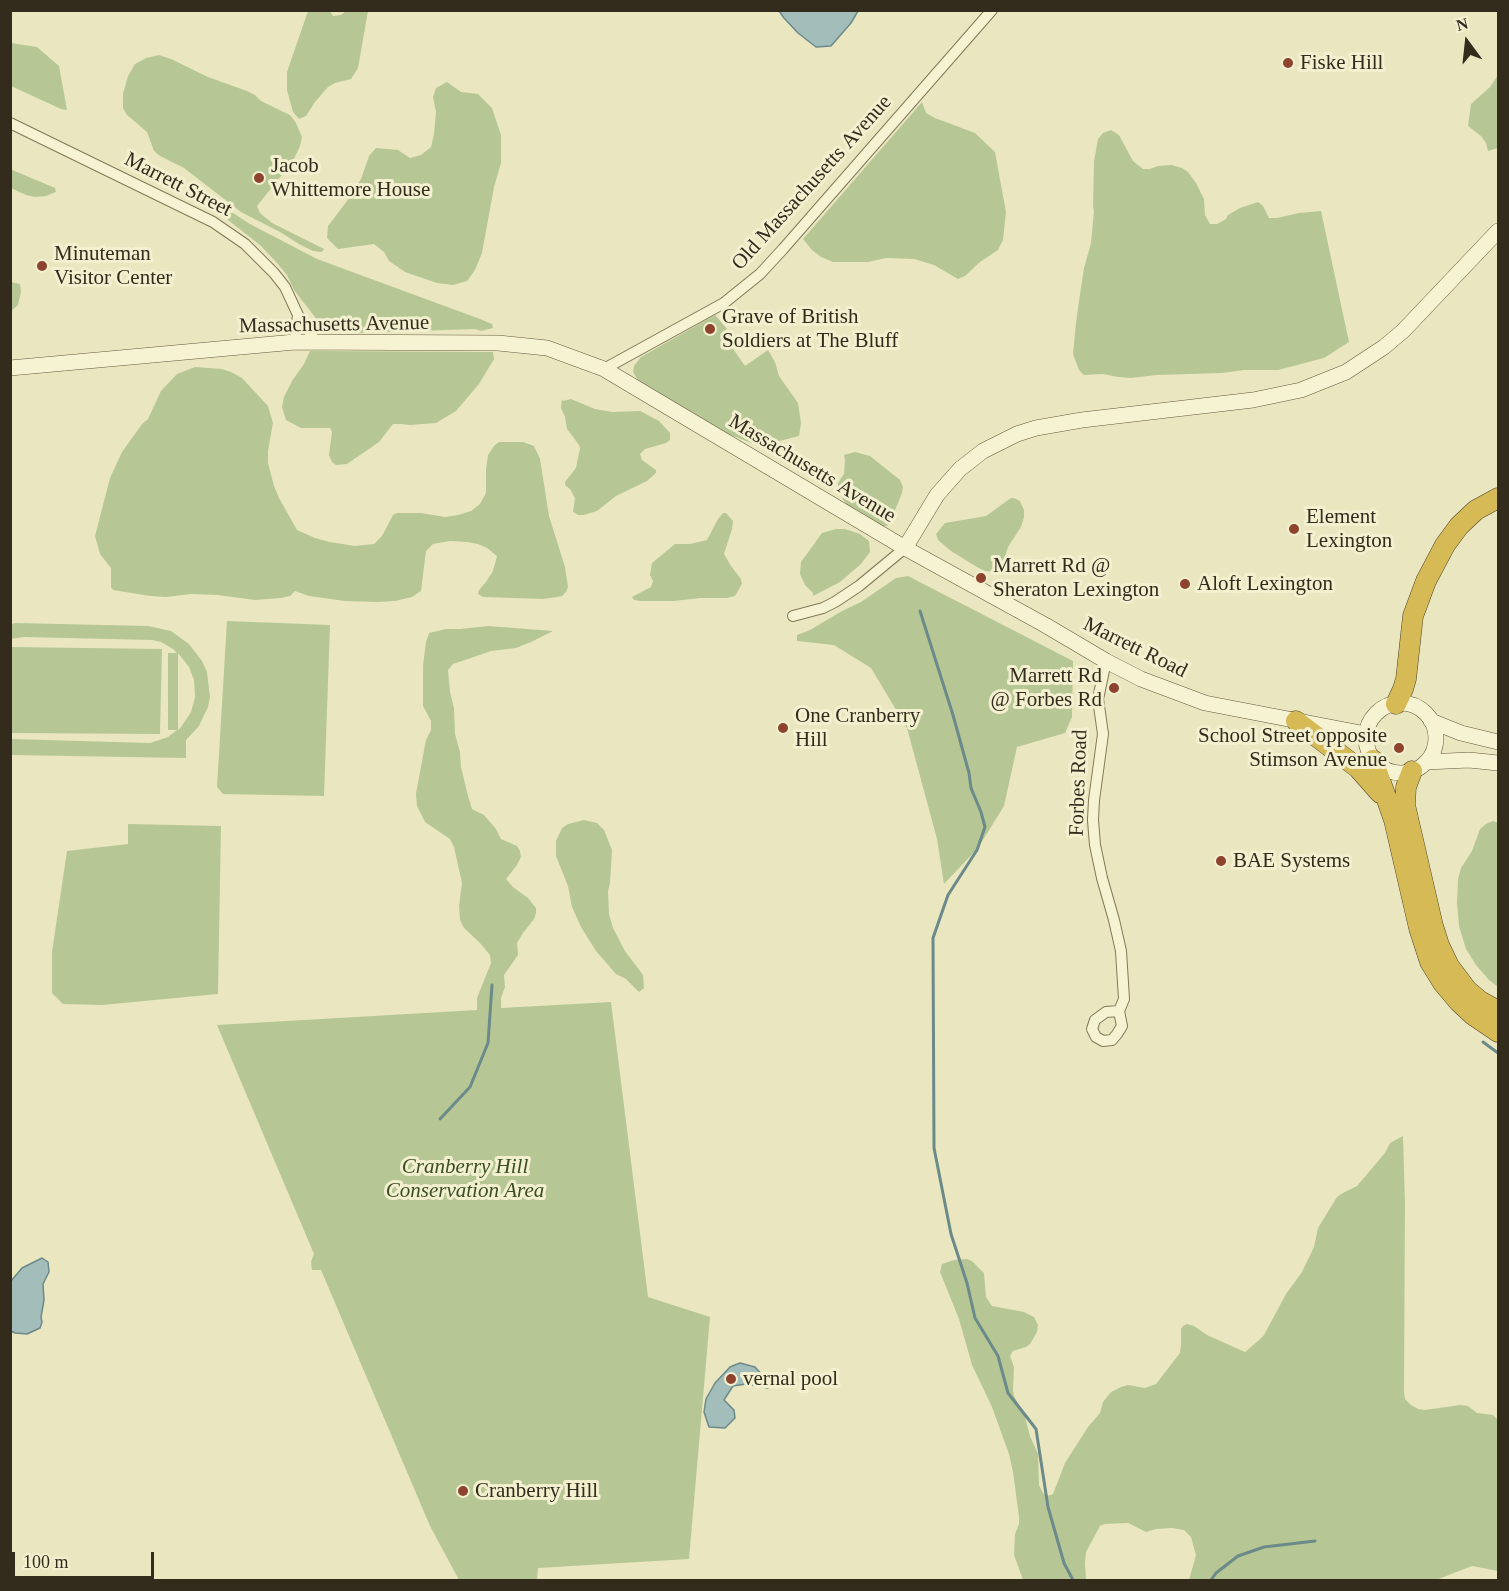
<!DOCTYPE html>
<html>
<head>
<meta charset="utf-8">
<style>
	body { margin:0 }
	#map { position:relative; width:1509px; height:1591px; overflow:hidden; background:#eae7c0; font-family:"Times New Roman",serif }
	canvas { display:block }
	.frame { position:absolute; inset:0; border:12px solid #332c1d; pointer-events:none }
	.north { position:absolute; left:1437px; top:12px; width:60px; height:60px; -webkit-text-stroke:4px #f2f0cf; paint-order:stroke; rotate:345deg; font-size:16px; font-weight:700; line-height:24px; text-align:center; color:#332c1d }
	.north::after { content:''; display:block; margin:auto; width:21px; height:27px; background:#332c1d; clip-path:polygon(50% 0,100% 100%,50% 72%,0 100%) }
	.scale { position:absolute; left:12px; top:1552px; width:142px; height:27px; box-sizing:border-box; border:3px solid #332c1d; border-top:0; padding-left:8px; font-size:18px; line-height:21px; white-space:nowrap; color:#332c1d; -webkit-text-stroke:4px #f2f0cf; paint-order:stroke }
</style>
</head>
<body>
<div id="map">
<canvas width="1509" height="1591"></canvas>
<div class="frame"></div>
<div class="north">N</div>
<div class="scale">100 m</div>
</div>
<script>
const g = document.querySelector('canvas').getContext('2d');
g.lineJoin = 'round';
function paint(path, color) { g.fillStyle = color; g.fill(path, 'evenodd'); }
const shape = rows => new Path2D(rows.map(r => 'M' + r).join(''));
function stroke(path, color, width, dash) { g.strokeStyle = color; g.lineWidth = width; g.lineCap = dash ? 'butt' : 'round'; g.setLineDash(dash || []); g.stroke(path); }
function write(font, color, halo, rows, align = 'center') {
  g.font = font + ' "Times New Roman",serif'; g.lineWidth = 6; g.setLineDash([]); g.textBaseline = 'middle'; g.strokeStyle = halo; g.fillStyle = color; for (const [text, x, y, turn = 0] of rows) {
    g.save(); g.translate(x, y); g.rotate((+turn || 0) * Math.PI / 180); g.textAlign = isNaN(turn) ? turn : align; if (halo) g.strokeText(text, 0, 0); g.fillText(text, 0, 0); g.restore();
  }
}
paint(shape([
	[308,11,330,11,333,16,341,15,346,11,368,11,358,68,351,79,335,83,328,87,315,102,306,116,299,119,293,112,287,90,287,72],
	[11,43,37,47,59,66,67,110,61,109,11,86],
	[159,55,171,59,208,77,247,91,255,95,261,101,290,115,296,123,302,137,300,146,293,161,257,206,260,213,272,223,324,249,322,252,313,251,299,244,280,232,241,212,184,168,160,156,154,151,147,132,127,115,123,108,123,94,128,76,135,64,146,58],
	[1498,75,1498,148,1488,151,1486,143,1481,136,1468,126,1471,104,1490,87],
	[447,82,461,92,478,94,492,108,501,135,501,163,494,187,482,253,475,270,467,281,453,285,437,283,405,272,389,261,384,252,374,244,338,249,327,238,328,226,347,201,361,179,369,156,376,148,398,150,410,158,421,155,431,147,434,134,436,112,433,97,436,88],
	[922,102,926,113,935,118,975,133,995,152,1006,212,1003,240,998,250,980,262,965,276,958,279,934,265,914,259,886,258,868,262,833,262,821,257,812,250,803,239],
	[1111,130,1119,135,1133,161,1143,169,1150,169,1158,166,1172,165,1182,168,1188,172,1196,183,1204,199,1205,215,1210,224,1217,224,1226,219,1228,215,1240,208,1258,202,1263,206,1269,218,1277,218,1299,213,1321,211,1349,342,1324,358,1278,370,1244,370,1222,373,1157,375,1131,378,1118,377,1103,374,1084,375,1079,370,1073,354,1076,323,1080,294,1084,268,1091,243,1094,211,1093,207,1094,161,1098,139,1103,133],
	[10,169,55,188,56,192,46,196,35,197,26,195,11,188],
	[230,213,233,213,250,224,317,259,480,319,492,324,493,328,481,331,475,329,356,333,339,332,326,328,318,321,294,290,287,275,277,263,260,245,228,220,227,217],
	[11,282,20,284,21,292,18,305,11,311],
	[715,315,727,329,722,333,745,366,768,350,775,362,779,376,798,403,801,423,799,436,772,443,754,444,718,430,639,382,633,372,634,366,641,357],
	[310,351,493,352,494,359,479,384,456,411,436,423,410,425,401,424,393,424,379,442,347,464,336,465,332,462,329,455,332,432,330,428,301,428,286,420,282,407,284,397,292,381,304,364],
	[195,367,222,369,231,372,242,378,268,406,273,423,268,451,268,463,274,486,279,498,297,530,315,538,330,542,355,546,374,544,382,536,393,515,397,513,421,513,445,517,458,515,471,511,480,504,486,493,486,469,488,455,494,446,499,442,523,442,534,446,540,459,549,516,565,567,568,587,566,592,562,596,557,597,543,599,483,597,478,594,479,590,486,582,493,571,497,556,487,548,478,544,467,542,450,541,433,544,426,551,421,591,412,597,395,601,377,602,345,601,309,596,295,591,290,596,281,598,255,600,218,595,191,594,166,597,150,596,113,590,111,587,111,568,100,554,95,536,110,478,122,452,142,424,148,419,161,391,177,374],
	[562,399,563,401,571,399,595,409,612,412,640,411,659,421,670,433,670,440,666,443,645,449,640,454,642,460,656,470,656,473,647,481,616,496,597,511,584,515,578,515,573,512,575,498,570,489,565,485,565,482,576,468,580,448,579,445,567,429,565,417,561,408],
	[855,452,870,456,900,480,903,487,902,493,889,525,882,527,865,518,857,510,847,505,838,492,838,483,844,474,845,460,844,455],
	[1011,498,1014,498,1020,501,1024,510,1024,517,1021,527,1008,547,1003,563,998,572,985,571,977,567,951,551,938,540,936,534,945,523,986,516],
	[723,513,726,513,733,521,732,529,724,554,731,566,741,579,742,584,735,596,727,598,700,598,674,601,640,601,634,600,632,597,651,587,653,581,650,575,652,563,675,544,690,544,707,540,718,519],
	[836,529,845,529,860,534,869,541,870,552,861,564,840,582,813,596,813,593,805,585,800,574,801,562,822,533],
	[908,576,1073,661,1072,717,1065,733,1017,747,1004,806,978,848,944,884,937,839,907,728,871,668,834,645,797,641,797,635,810,630,842,611,861,602,896,578],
	[227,621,330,625,324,796,223,794,217,787],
	[16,623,148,626,171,631,189,644,202,661,207,672,210,697,208,707,199,726,186,740,186,758,11,755,11,739,150,743,168,737,177,730,168,730,168,653,177,653,173,649,161,642,152,640,24,637,11,639,11,624],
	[178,653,189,667,194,680,195,697,191,712,181,727,178,730],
	[488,626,553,631,531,642,516,648,491,651,468,659,453,664,448,670,450,692,454,708,455,734,460,752,461,767,468,796,472,809,484,815,496,829,501,839,517,846,520,851,521,857,517,865,506,879,513,887,528,898,536,908,536,913,534,919,523,933,517,943,518,955,504,975,505,987,501,998,501,1008,611,1002,648,1297,710,1317,689,1559,538,1568,537,1580,459,1580,430,1526,321,1270,312,1270,311,1262,314,1254,217,1025,477,1010,477,998,491,963,490,955,480,943,464,928,460,920,459,906,462,883,454,847,450,839,425,822,417,806,416,794,424,750,426,740,431,730,431,721,423,706,423,666,426,642,429,633,446,629,460,629],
	[11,647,162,649,160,734,11,733],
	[584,820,597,823,604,830,612,850,610,883,608,891,609,914,613,928,625,951,643,975,644,988,639,992,626,979,616,974,596,951,581,927,572,907,568,886,556,856,556,841,562,828,568,824],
	[1493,821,1498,823,1498,987,1489,980,1476,965,1466,949,1459,926,1457,903,1458,879,1461,868,1472,851,1480,829,1486,824],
	[128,824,221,826,218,994,102,1005,63,1004,52,993,52,952,67,851,128,844],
	[1403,1136,1405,1203,1404,1391,1405,1399,1411,1405,1418,1409,1425,1410,1460,1405,1468,1406,1477,1413,1493,1415,1498,1420,1498,1571,1472,1566,1436,1580,1189,1580,1196,1555,1191,1537,1184,1530,1172,1528,1156,1529,1146,1532,1128,1523,1105,1524,1100,1526,1086,1552,1085,1563,1086,1580,1023,1580,1014,1555,1015,1534,1019,1524,1019,1517,1013,1472,1009,1454,992,1407,972,1365,959,1319,940,1272,942,1264,954,1260,967,1259,972,1261,984,1273,986,1297,992,1306,1024,1312,1034,1317,1038,1325,1037,1332,1030,1344,1026,1347,1013,1351,1010,1356,1014,1367,1013,1390,1014,1396,1025,1417,1030,1436,1038,1454,1039,1485,1043,1493,1047,1496,1053,1494,1065,1463,1088,1427,1100,1413,1103,1402,1111,1392,1121,1387,1128,1385,1145,1388,1156,1384,1180,1353,1181,1345,1181,1329,1183,1326,1187,1324,1194,1326,1207,1335,1245,1352,1258,1341,1264,1335,1286,1294,1302,1272,1314,1247,1318,1228,1337,1197,1343,1193,1357,1186,1385,1153,1390,1143]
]), '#b6c795');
const water = shape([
	[779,11,858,11,851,23,831,46,816,47,798,33,784,18,779,11],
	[42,1258,48,1262,49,1272,43,1284,44,1300,41,1317,42,1322,40,1328,27,1334,15,1333,11,1331,11,1281,22,1268,42,1258],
	[740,1363,755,1367,766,1379,768,1388,746,1384,733,1386,724,1400,734,1410,735,1418,725,1428,709,1427,704,1412,706,1399,715,1383,730,1367,740,1363]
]);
paint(water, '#a3bdbb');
stroke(water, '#6b8a89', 1.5);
stroke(shape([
	[920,611,953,715,969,773,971,788,981,812,985,827,977,850,948,895,933,938,934,1148,951,1234,967,1283,975,1318,998,1356,1008,1393,1036,1429,1048,1507,1064,1563,1073,1580],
	[1483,1042,1498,1053],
	[440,1119,470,1087,488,1043,492,985],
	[1211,1580,1216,1573,1238,1556,1264,1547,1315,1541]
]), '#6b8a89', 3);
const street = shape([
	[10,123,213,222,245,244,274,273,285,287,298,315,316,342],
	[295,342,298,315],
	[604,369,724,303,760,274,783,249,992,10],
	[793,616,823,608,835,602,859,586,905,548],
	[1106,661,1098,699,1103,734,1094,800,1093,820,1095,845,1102,878,1114,920,1121,951,1124,999,1119,1011,1106,1012,1095,1020,1092,1029,1096,1037,1103,1041,1112,1040,1117,1034,1122,1026,1119,1011],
	[10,1580,11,1580]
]);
const secondary = shape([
	[10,368,295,342,498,343,547,348,604,369,905,548,1045,625,1106,661,1141,679,1205,703,1366,734],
	[905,548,937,495,960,469,983,451,1017,434,1036,428,1082,420,1253,400,1301,390,1346,372,1384,347,1403,331,1498,231],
	'1366 738a35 35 0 1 1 70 0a35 35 0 1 1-70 0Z',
	[1431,721,1461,733,1498,742],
	[1426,762,1469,760,1498,763]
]);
const highway = shape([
	[1396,704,1403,689,1406,679,1413,616,1426,581,1445,545,1459,526,1476,510,1498,498],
	[1296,721,1358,768,1380,793],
	[1373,760,1394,820,1419,928,1430,962,1443,983,1459,1002,1473,1015,1498,1032],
	[1412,771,1406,787,1405,805,1433,926,1439,945,1449,966,1467,990,1480,1001,1498,1011]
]);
stroke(street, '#827859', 12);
stroke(secondary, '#64593d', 16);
stroke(highway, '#50452e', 21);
stroke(street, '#f6f3d2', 10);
stroke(secondary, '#f6f3d2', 15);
stroke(highway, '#d5ba55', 20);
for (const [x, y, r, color] of [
	[1288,63,6,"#8d432e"],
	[259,178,6,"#8d432e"],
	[42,266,6,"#8d432e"],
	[710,329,6,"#8d432e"],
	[1294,529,6,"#8d432e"],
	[981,578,6,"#8d432e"],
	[1185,584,6,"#8d432e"],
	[1114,688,6,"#8d432e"],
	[783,728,6,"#8d432e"],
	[1399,748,6,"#8d432e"],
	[1221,861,6,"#8d432e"],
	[731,1379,6,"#8d432e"],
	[463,1491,6,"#8d432e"]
]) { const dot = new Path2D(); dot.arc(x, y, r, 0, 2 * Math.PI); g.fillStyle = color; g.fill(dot); stroke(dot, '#f2f0cf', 2); }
write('21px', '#332c1d', '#f2f0cf', [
	["Fiske Hill",1300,63],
	["Jacob",271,166],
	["Whittemore House",271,190],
	["Minuteman",54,254],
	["Visitor Center",54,278],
	["Grave of British",722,317],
	["Soldiers at The Bluff",722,341],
	["Element",1306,517],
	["Lexington",1306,541],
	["Marrett Rd @",993,566],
	["Sheraton Lexington",993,590],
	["Aloft Lexington",1197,584],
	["Marrett Rd",1102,676,"right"],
	["@ Forbes Rd",1102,700,"right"],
	["One Cranberry",795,716],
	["Hill",795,740],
	["School Street opposite",1387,736,"right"],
	["Stimson Avenue",1387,760,"right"],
	["BAE Systems",1233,861],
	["vernal pool",743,1379],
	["Cranberry Hill",475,1491]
], 'left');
write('21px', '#332c1d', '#f2f0cf', [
	["Old Massachusetts Avenue",812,183,-48],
	["Marrett Street",178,185,27],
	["Massachusetts Avenue",334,325,-1],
	["Massachusetts Avenue",812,469,31],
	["Marrett Road",1135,648,26],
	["Forbes Road",1079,783,-88]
]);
write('italic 21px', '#3a4e25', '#f2f0cf', [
	["Cranberry Hill",465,1167],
	["Conservation Area",465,1191]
]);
</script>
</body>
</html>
